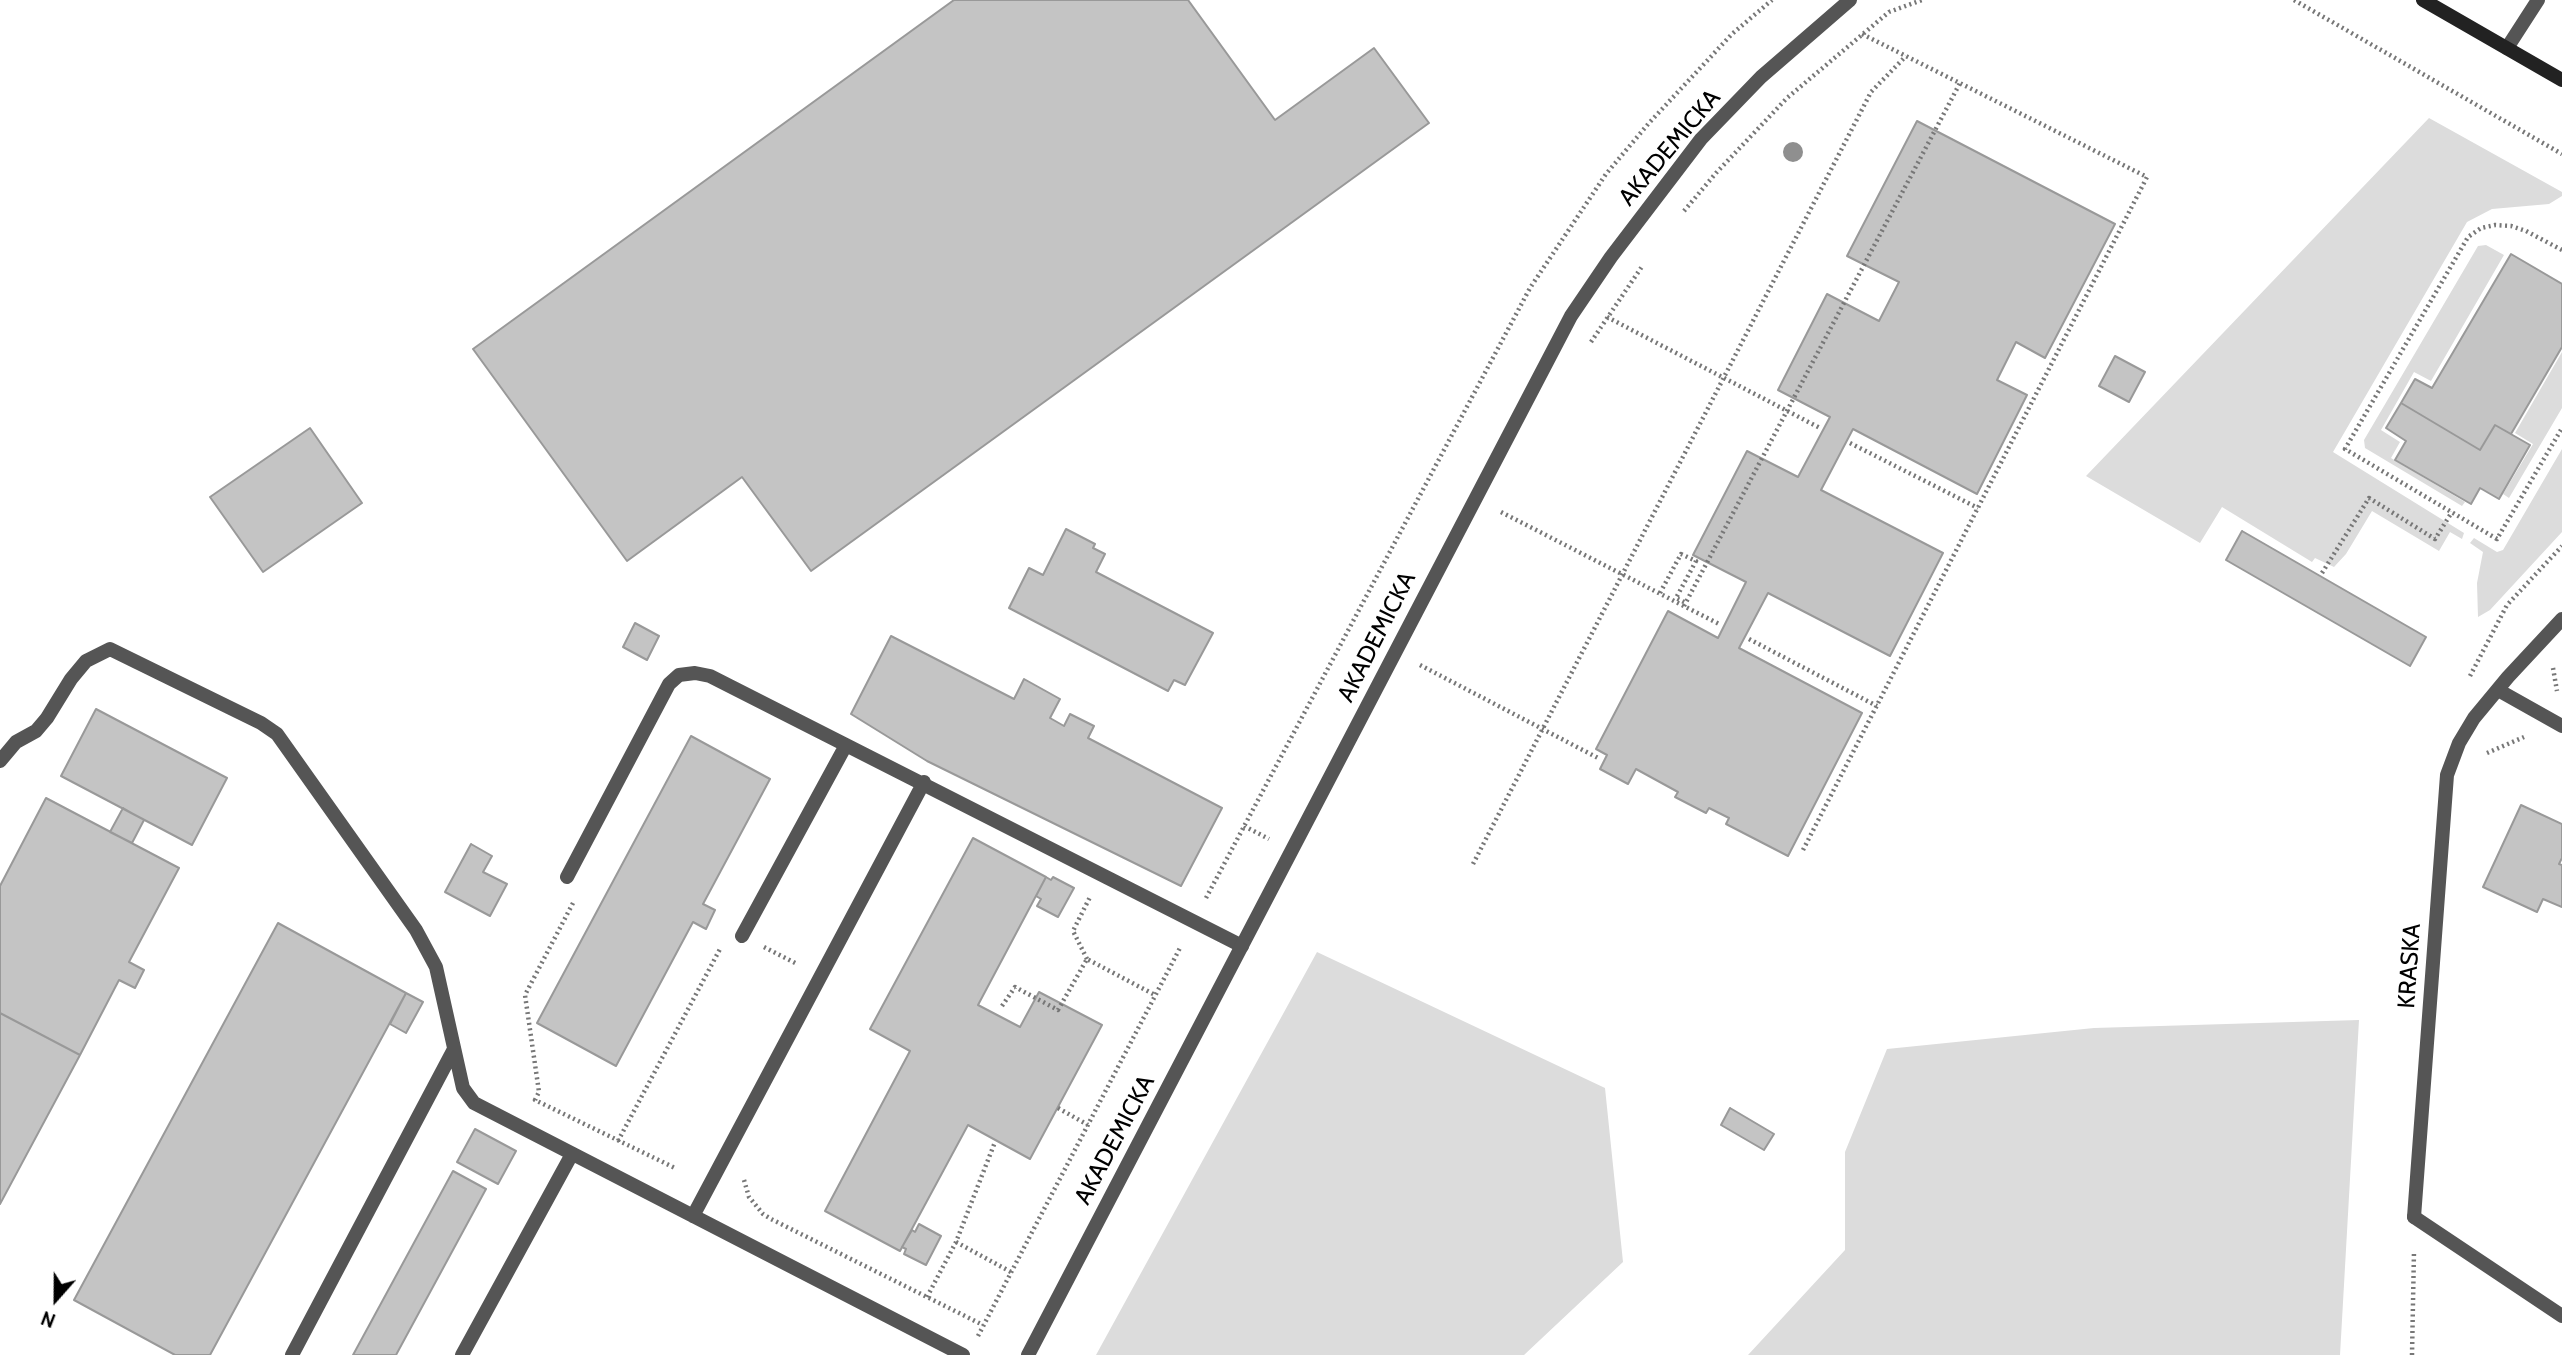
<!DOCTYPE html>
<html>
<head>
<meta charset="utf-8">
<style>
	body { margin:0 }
	#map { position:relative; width:2562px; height:1355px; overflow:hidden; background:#fff; font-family:Cabin,sans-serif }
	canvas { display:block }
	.north { position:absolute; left:21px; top:1264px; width:70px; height:70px; -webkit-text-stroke:5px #fff; paint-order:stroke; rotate:201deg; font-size:19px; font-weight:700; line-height:28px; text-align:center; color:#000 }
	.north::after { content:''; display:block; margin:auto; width:24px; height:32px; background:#000; clip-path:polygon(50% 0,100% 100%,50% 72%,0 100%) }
</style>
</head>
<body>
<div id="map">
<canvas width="2562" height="1355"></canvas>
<div class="north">N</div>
</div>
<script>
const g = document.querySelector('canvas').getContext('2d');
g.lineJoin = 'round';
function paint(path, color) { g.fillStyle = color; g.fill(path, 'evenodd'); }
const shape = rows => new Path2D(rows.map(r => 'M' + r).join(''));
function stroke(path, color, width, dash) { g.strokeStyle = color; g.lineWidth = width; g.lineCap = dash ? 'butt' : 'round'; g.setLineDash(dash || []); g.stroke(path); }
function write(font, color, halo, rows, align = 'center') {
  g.font = font + ' Cabin,sans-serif'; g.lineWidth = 6; g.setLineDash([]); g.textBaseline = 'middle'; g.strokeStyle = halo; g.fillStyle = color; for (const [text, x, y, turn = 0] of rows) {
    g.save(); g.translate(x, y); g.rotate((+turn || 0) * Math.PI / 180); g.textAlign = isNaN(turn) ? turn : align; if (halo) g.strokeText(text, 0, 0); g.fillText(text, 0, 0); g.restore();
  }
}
paint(shape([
	[2429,118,2562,192,2562,196,2549,204,2492,209,2467,222,2333,452,2464,533,2462,539,2450,532,2439,551,2372,511,2346,554,2334,567,2315,558,2312,562,2222,507,2200,543,2086,476],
	[2486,245,2504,255,2431,381,2414,372,2381,430,2400,442,2391,458,2465,502,2462,506,2365,448,2364,440,2478,246],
	[2562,352,2562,408,2509,498,2503,494,2533,444,2515,433],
	[2562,449,2562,532,2490,610,2478,617,2477,583,2483,552,2470,543,2474,538,2497,552,2503,550],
	[1317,952,1605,1088,1623,1262,1524,1355,1096,1355],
	[2359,1020,2340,1355,1748,1355,1845,1250,1845,1152,1887,1049,2094,1028]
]), '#dcdcdc');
const building = shape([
	[954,0,1188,0,1275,120,1374,48,1429,123,811,571,742,477,627,561,473,349,954,0],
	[1917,121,2115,224,2045,358,2016,342,1997,380,2027,395,1977,494,1853,429,1821,490,1943,553,1890,656,1768,593,1739,648,1862,713,1788,856,1726,824,1729,818,1709,808,1706,813,1675,797,1678,792,1636,769,1628,784,1600,769,1607,755,1596,749,1668,611,1718,638,1746,582,1693,555,1747,451,1798,477,1830,417,1778,390,1827,294,1879,321,1899,282,1847,256,1917,121],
	[2511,254,2562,284,2562,347,2511,434,2495,425,2480,450,2401,403,2415,379,2432,388,2511,254],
	[2115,356,2145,372,2129,402,2099,386,2115,356],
	[2401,403,2480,450,2495,425,2530,445,2499,499,2480,488,2471,504,2395,460,2406,441,2386,428,2401,403],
	[310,428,362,503,263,572,210,497,310,428],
	[1066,529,1095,544,1093,548,1105,554,1096,572,1213,633,1185,685,1174,680,1168,691,1009,608,1029,568,1043,575,1066,529],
	[2242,531,2426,637,2410,666,2226,560,2242,531],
	[635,623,659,636,647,660,623,647,635,623],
	[891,636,1014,699,1024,679,1060,699,1050,718,1064,726,1070,714,1094,726,1088,738,1222,808,1181,886,927,761,851,714,891,636],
	[96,709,227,778,192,845,61,776,96,709],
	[691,736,770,779,703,904,715,910,706,929,693,922,616,1066,537,1023,691,736],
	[46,798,179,868,129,962,144,970,135,988,119,980,80,1055,0,1013,0,886,46,798],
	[2521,805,2562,824,2562,858,2559,864,2562,865,2562,907,2543,899,2537,912,2483,887,2521,805],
	[123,808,144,820,132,843,110,832,123,808],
	[973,838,1046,877,978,1005,1020,1027,1039,992,1102,1025,1030,1159,968,1125,900,1251,825,1211,910,1051,870,1029,973,838],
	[471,844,492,856,483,872,507,884,490,916,445,892,471,844],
	[1046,877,1051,880,1053,877,1074,888,1058,917,1037,906,1041,899,1036,896,1046,877],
	[278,923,406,993,210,1355,175,1355,74,1300,278,923],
	[406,993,423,1002,406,1033,390,1024,406,993],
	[0,1013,80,1055,0,1204,0,1013],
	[1730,1108,1774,1134,1764,1150,1721,1125,1730,1108],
	[475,1129,516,1151,498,1184,457,1162,475,1129],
	[453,1171,486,1189,396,1355,353,1355,453,1171],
	[919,1224,941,1236,926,1265,904,1254,906,1249,902,1247,912,1230,915,1232,919,1224]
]);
paint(building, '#c4c4c4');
stroke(building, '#999', 2);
stroke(shape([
	[2294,0,2562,154],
	[1684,211,1716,173,1787,98,1889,12,1922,0],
	[2562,250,2526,231,2511,226,2495,225,2481,228,2468,237,2345,449,2497,539,2562,428],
	[1607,317,1820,428],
	[1591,342,1643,265],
	[1850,443,1978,508],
	[1501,512,1719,624],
	[2322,573,2369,498,2435,539,2452,512],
	[1660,593,1681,554,1696,561,1676,598,1686,603],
	[1684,606,1960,83],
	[1749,639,1877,706],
	[1420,665,1598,758],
	[2553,668,2557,691],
	[2470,676,2507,605,2562,546],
	[2487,753,2524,737],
	[1244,826,1269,839],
	[1803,850,2147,177,1862,34],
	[1473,864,1871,92,1906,56],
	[1206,898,1530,288,1606,174,1649,123,1732,34,1772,0],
	[573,903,525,995,539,1092,535,1100,675,1168],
	[764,947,797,964],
	[1087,959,1073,931,1090,897],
	[1002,1006,1015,987,1058,1010,1087,959,1155,995],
	[1058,1108,1088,1125],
	[618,1141,720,949],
	[744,1180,749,1197,763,1214,771,1219,983,1325],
	[956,1242,1011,1272],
	[927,1297,956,1242,995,1142],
	[978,1336,1181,946],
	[2412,1355,2414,1251]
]), '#777', 4.5, [2, 3.5]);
stroke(shape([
	[2507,48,2538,0],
	[0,761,16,742,36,731,47,718,71,679,86,661,110,649,261,723,277,734,416,930,436,967,463,1088,474,1103,963,1355],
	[567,877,669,684,679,675,695,673,710,676,1242,946],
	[742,936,846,745],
	[693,1216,924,782],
	[2414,1217,2562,1316],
	[292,1355,454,1049],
	[462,1355,572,1154]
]), '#555', 14);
stroke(shape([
	[2498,690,2562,726],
	[2414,1217,2447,775,2459,743,2474,718,2508,677,2562,619],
	[1028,1355,1571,316,1611,257,1701,139,1761,77,1850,0]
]), '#555', 14);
stroke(shape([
	[2423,0,2562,80]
]), '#222', 14);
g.fillStyle = '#8f8f8f';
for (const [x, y] of [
	[1793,152]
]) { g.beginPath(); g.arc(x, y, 10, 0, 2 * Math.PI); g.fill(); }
write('24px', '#000', '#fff', [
	["AKADEMICKA",1670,148,-50],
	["AKADEMICKA",1377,637,-63],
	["KRASKA",2410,966,-86],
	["AKADEMICKA",1115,1140,-62]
]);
</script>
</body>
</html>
